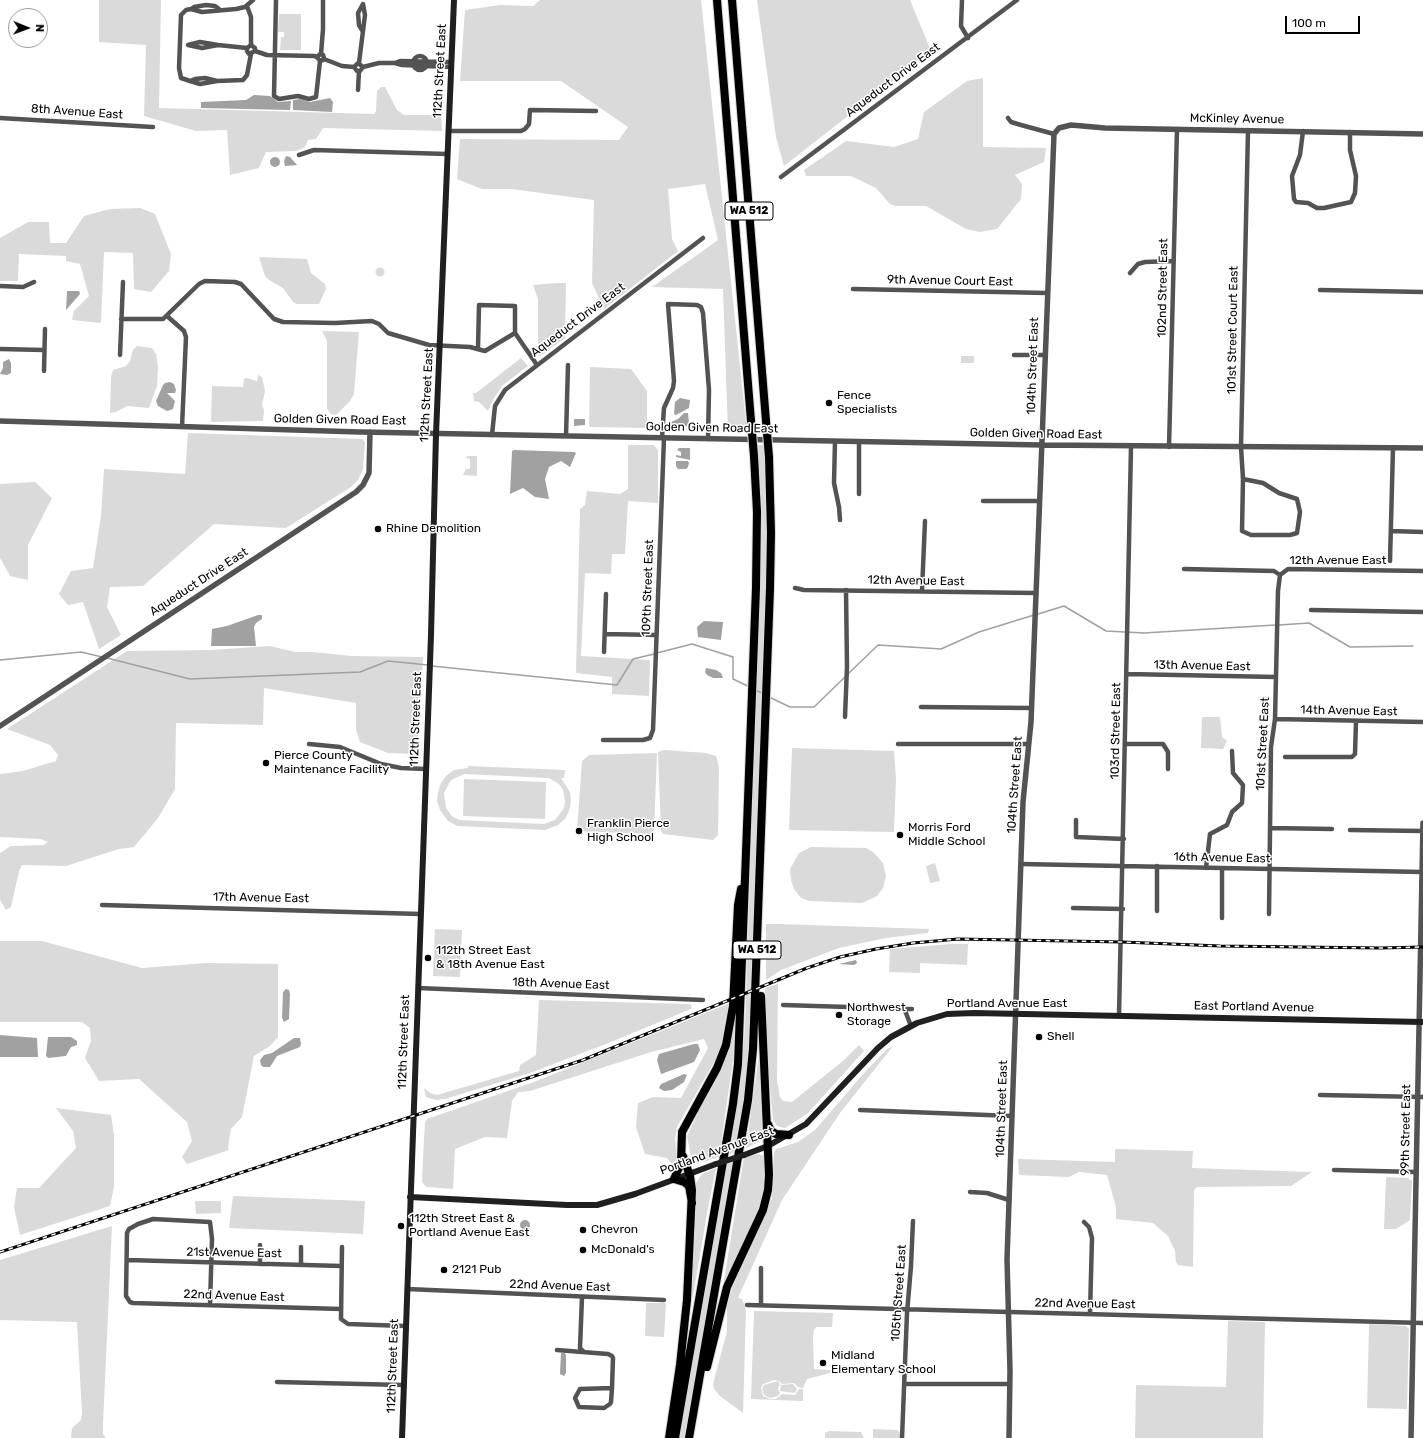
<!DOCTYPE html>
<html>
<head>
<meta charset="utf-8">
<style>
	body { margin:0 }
	#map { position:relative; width:1423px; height:1438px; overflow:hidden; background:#fff; font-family:Rubik,sans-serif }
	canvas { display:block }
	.north { position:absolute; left:8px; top:8px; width:40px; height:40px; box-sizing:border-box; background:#fff; border:1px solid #999; border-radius:50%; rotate:91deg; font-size:11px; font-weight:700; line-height:16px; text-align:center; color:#000 }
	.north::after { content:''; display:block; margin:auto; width:14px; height:18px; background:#000; clip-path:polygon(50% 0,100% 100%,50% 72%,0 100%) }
	.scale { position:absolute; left:1285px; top:16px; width:75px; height:18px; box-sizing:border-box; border:2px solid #000; border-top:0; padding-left:5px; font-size:12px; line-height:14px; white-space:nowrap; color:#000; -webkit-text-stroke:3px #fff; paint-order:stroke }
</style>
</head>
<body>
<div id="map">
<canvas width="1423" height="1438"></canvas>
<div class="north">N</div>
<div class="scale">100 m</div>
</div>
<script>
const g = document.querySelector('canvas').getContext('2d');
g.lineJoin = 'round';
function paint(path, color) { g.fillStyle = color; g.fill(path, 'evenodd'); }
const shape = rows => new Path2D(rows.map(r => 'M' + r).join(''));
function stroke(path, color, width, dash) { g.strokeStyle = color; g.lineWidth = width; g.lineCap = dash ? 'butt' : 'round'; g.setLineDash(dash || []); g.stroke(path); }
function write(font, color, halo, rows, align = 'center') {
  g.font = font + ' Rubik,sans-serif'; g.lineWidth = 3; g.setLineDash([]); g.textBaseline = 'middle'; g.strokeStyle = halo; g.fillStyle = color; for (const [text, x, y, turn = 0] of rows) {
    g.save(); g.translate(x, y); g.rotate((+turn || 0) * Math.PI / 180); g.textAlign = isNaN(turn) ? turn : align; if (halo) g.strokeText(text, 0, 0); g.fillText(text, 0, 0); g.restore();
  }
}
paint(shape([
	[99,0,161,0,159,108,374,114,376,111,377,91,381,87,385,87,397,110,404,115,441,115,442,131,323,128,316,139,308,140,305,147,296,151,266,152,259,168,230,175,227,130,196,131,144,116,146,45,99,42],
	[540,0,701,0,747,432,728,433,723,289,652,287,718,240,705,184,668,189,672,239,678,251,604,309,592,283,594,200,511,189,482,189,457,179,460,139,619,140,628,127,561,81,460,81,465,10,500,5,533,6],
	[757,0,910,0,931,51,784,166,776,137],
	[279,14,301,14,301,50,280,50,281,37,284,37,284,32,278,32],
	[983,78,983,147,1046,148,1044,162,1015,175,1022,184,1021,199,997,229,980,232,966,229,926,206,895,206,890,204,876,188,851,176,806,176,804,170,846,141,894,147,918,139,924,112,967,81],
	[140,208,155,214,171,254,169,271,151,292,134,289,133,253,104,252,101,323,72,320,74,311,89,296,80,264,66,261,66,256,19,254,18,281,0,281,0,238,28,222,49,222,50,243,66,243,84,216,110,209],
	[259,257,307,259,311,273,325,284,326,289,319,304,297,304,293,302,283,288,269,280,265,276],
	'375.5 272a4.5 4.5 0 1 1 9 0a4.5 4.5 0 1 1-9 0Z',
	[557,283,566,283,565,338,540,356,534,347,538,345,538,299,533,285],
	[322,331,359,332,354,394,350,401,336,415,331,414,327,409,327,341],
	[137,346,152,348,156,354,158,366,157,386,149,408,127,406,116,412,110,413,111,377,113,370,126,366,130,361,133,350],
	[961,356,974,356,974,363,961,363],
	[521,358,528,366,503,385,494,398,488,411,479,402,474,401,473,393,476,393],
	[590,367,631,369,647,391,647,428,589,427],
	[258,375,262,377,265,391,262,405,264,410,263,421,211,422,212,386,243,387,244,379,246,378,257,381,257,383],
	[188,433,362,439,365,442,363,469,358,480,351,487,286,528,214,524,143,586,110,587,107,607,121,635,99,649,83,602,68,605,59,594,71,571,93,568,101,516,104,469,185,474],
	[628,445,654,445,658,450,658,503,628,501,625,554,612,554,611,574,585,573,581,656,650,660,649,696,612,694,612,677,576,673,580,509,585,505,587,491,620,494,628,489],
	[758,445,764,445,767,549,750,1052,743,1109,736,1152,729,1154,741,1081,745,1024,761,553],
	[467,456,477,456,477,476,463,475,466,469,470,469,470,459,466,458],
	[35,482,52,498,28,545,28,580,10,576,0,558,0,484],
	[270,646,295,652,312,652,352,656,423,657,417,754,388,753,360,742,356,730,356,703,264,688,263,725,176,723,175,789,158,818,134,847,119,849,66,866,22,865,19,871,11,907,6,910,0,900,0,853,11,846,44,845,48,842,41,839,0,837,0,774,23,771,56,761,58,755,50,745,7,729,127,651,211,650],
	[1202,717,1220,717,1222,737,1227,741,1223,749,1201,748],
	[792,748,894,751,896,779,894,832,789,830],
	[664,750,706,753,716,756,719,767,718,835,713,840,663,834,661,831,658,752],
	[657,753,654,831,650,834,577,831,582,761,589,755],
	[468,766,565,770,564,778,561,778,570,792,571,801,569,811,565,819,558,825,545,830,457,826,448,821,440,810,437,801,438,792,441,783,446,776,454,770,468,768],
	[464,774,549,778,559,784,563,790,565,801,564,808,555,820,544,824,459,820,452,816,446,808,444,793,451,780],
	[464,779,546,782,545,819,463,816],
	[811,847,866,848,873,852,883,863,886,876,883,888,877,896,862,903,809,901,801,898,794,889,791,880,790,869,799,853],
	[935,863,940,881,930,883,926,866],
	[766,924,779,924,929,929,928,933,886,938,839,948,781,970,766,980],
	[435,929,462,930,460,977,433,976],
	[0,941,42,941,142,968,206,963,278,964,278,1037,270,1046,254,1056,242,1117,231,1129,228,1147,229,1150,187,1164,182,1157,192,1141,187,1122,139,1079,99,1081,85,1058,91,1041,90,1028,82,1022,0,1022],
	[951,944,968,944,967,965,920,963,920,973,889,972,890,949],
	[778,984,777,1081,780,1097,783,1101,792,1102,844,1060,859,1045,864,1051,807,1114,785,1128,777,1126,773,1120,767,1050,765,988],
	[539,1000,690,1004,692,1006,691,1009,606,1044,530,1073,445,1099,436,1100,426,1097,424,1088,430,1093,437,1095,519,1071,520,1065,536,1055],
	[730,1003,725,1031,717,1057,677,1127,675,1139,677,1158,673,1166,667,1158,645,1154,636,1127,638,1103,653,1097,681,1098,708,1048,704,1039,651,1052,530,1091,518,1092,512,1101,507,1138,485,1137,455,1149,453,1189,427,1187,424,1185,422,1181,424,1139,425,1123,427,1119,534,1082],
	[735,1018,733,1060,719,1157,696,1164,691,1157,687,1136,727,1053],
	[893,1046,840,1113,782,1200,738,1298,742,1299,746,1309,743,1413,720,1396,714,1389,713,1384,727,1331,727,1305,734,1283,772,1198,774,1152,776,1149,798,1142,815,1130,865,1072,887,1049],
	[760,1047,764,1138,759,1142,746,1148],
	[56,1108,111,1115,114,1135,114,1187,110,1206,20,1235,14,1207,17,1188,39,1188,76,1148,73,1131],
	[1115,1149,1193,1151,1192,1168,1312,1172,1291,1186,1197,1187,1194,1190,1193,1267,1178,1265,1176,1262,1175,1251,1168,1236,1153,1223,1116,1219,1116,1207,1107,1175,1079,1172,1069,1177,1019,1175,1018,1159,1115,1162],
	[758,1154,763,1156,764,1159,766,1185,760,1209,736,1257,721,1298,744,1157],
	[733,1161,685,1438,679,1438,727,1164],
	[716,1168,708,1208,691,1308,696,1183,702,1174],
	[1386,1177,1408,1178,1412,1181,1410,1220,1396,1229,1384,1229],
	[233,1196,365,1201,363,1234,229,1228],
	[195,1201,221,1201,221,1213,196,1214],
	[112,1226,103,1424,103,1434,106,1438,71,1438,72,1428,81,1420,82,1413,77,1322,0,1320,0,1260],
	[646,1303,666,1303,664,1337,645,1336],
	[754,1311,833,1313,832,1327,816,1327,814,1330,813,1339,814,1369,831,1370,830,1373,807,1379,803,1388,798,1387,794,1383,782,1384,779,1381,774,1380,763,1384,761,1388,763,1396,770,1399,776,1399,782,1394,795,1395,799,1389,803,1389,803,1401,751,1399],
	[1228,1321,1265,1322,1263,1438,1135,1438,1136,1385,1226,1387],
	[1369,1324,1406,1326,1409,1329,1407,1409,1367,1408],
	[778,1381,780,1384,778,1389,780,1393,778,1396,770,1398,764,1395,762,1389,764,1385],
	[793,1384,797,1389,795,1393,780,1391,781,1385],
	[873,1429,897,1430,900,1433,900,1438,873,1438],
	[829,1431,861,1432,864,1438,825,1438,825,1433]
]), '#dadada');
paint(shape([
	[254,95,270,96,278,102,291,101,290,110,201,108,201,102,246,100],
	[330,98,333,102,332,112,293,110,293,100,300,99,310,102],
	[286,156,290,157,297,165,285,166,284,161],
	'270 162a5 5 0 1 1 10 0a5 5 0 1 1-10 0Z',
	[67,291,79,291,80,294,66,310],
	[9,359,11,363,11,373,7,375,0,374,3,368,3,362],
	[170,382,174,384,176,390,175,393,167,393,175,401,173,409,167,411,158,406,156,401,163,385,165,383],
	[680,398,690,400,689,408,676,415,674,414,675,402],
	[684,413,688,413,689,423,687,426,672,426,671,422,678,419],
	[574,419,585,419,585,425,574,426],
	[679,448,690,448,690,460,676,457,676,455,681,456,681,452,677,450],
	[514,450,574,452,576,453,570,467,561,461,549,467,545,479,549,499,535,497,523,488,510,494,512,451],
	[676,461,688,461,689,463,688,467,686,469,678,469,676,466],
	[258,615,262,615,262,619,256,623,254,627,256,646,211,646,212,629,227,626],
	[704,621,723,622,721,640,698,637,697,627],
	[706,668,716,670,721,673,723,678,713,678,707,675,705,672],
	[856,960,857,963,854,965,839,964],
	[286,989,289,990,290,994,289,1019,284,1022,282,1018,283,992],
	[0,1035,37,1038,38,1057,0,1057],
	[48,1037,71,1037,77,1041,77,1045,71,1047,66,1056,48,1058,46,1056],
	[294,1038,300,1038,301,1044,300,1047,277,1056,270,1067,263,1067,261,1065,260,1060,264,1055,272,1053],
	[694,1044,698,1044,700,1050,694,1062,661,1074,657,1060,659,1054],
	[684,1074,687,1075,684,1082,672,1090,664,1091,659,1088,661,1084],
	'520 1225a5 5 0 1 1 10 0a5 5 0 1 1-10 0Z',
	[561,1353,565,1353,566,1355,566,1373,564,1376,560,1374]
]), '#a1a1a1');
stroke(shape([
	[1038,614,1064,606,1106,631,1144,633,1275,625],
	[1279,625,1309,623,1350,647,1413,646],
	[657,653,692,644,733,657,733,679,750,687],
	[107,658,190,679,360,672,388,661,428,665],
	[0,660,81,652,102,657],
	[432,666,617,685,633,659,654,654],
	[848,674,878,645,941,649,979,632,1034,615],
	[755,690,762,693],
	[769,697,790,707,814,707,845,677]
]), '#a1a1a1', 1.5);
const motorway = shape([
	[717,0,751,421],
	[732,0,766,421],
	[768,1124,771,1131,776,1134,789,1135],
	[692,1203,689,1186,684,1182,674,1179,681,1163,682,1132,717,1068,726,1045,733,1006,738,905,741,889],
	[707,1367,727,1287,763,1210,768,1190,769,1175,761,996],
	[669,1438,680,1365,687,1300,692,1190,690,1176,683,1156],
	[675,1438,733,1104,738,1064,756,588,757,512,754,456],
	[689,1438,748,1100,753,1049,770,588,771,533,769,457]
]);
stroke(motorway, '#dbdbdb', 10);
stroke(shape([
	[276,0,274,96,279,99,298,96,309,99,316,97,320,61],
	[962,0,961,26,968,38],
	[247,6,251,17,251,45],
	[219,9,215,6,206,5,194,7,191,9,202,12,236,9,245,7,253,0],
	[218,45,200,42,188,45,202,48,218,45,247,48,251,45,255,48,255,51,249,54,247,51,247,48],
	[255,51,267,55,314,56,317,57,320,61,323,60,324,58,323,55,320,54,317,57],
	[321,54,323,29,323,0],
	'413 63a7 7 0 1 1 14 0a7 7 0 1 1-14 0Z',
	[324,59,342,66,354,67,357,71,360,71,363,67,358,63,354,67],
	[359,63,365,15,363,4,358,13,359,25,362,30],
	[363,67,379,63,395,63],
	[451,67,402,65,395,63,400,61,451,62],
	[190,81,181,78,179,68,181,15,186,10,191,9],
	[217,81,200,84,190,81,195,79,205,78,217,81,243,80,247,75,251,54],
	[358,90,359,71],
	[0,118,153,127],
	[1008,118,1011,122,1021,125,1054,134],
	[448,131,521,131,525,129,529,124,530,110,596,111],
	[1303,131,1300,155,1292,176,1294,199,1296,202,1308,203,1317,208,1324,208,1351,202,1355,193,1356,176,1350,150,1350,132],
	[299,155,314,150,447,154],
	[781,177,1017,0],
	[1130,273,1138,264,1145,262,1173,261],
	[0,286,23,287,34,282],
	[853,289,1047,293],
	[1320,290,1423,292],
	[167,316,184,331,186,337,182,427],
	[121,319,163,319,199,284,205,281,235,282,241,284,274,319,283,322,335,323,372,321,379,324,388,333,429,345,470,347,485,351,515,333],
	[515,333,537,365],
	[478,348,479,305,515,306,515,333],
	[0,349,44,350],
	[120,355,123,282],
	[1014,355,1045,355],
	[44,371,45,329],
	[492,435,495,406,505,390,703,238],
	[566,436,568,365],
	[662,438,664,408,673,388,674,381,668,304,697,305,701,307,703,313,709,390,708,439],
	[835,441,834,483,839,507,840,520],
	[1169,447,1177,129],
	[1243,479,1263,483,1279,493,1297,499,1300,512,1297,533,1290,535,1251,535,1242,531,1243,479,1241,447,1248,130],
	[859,494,859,442],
	[983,501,1039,501],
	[1391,531,1423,532],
	[1390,561,1393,448],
	[1184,569,1274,571,1280,575],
	[795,588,804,590,1036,593],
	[922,591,925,521],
	[1311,610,1423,612],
	[605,634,656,635],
	[604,652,606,594],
	[1127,674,1276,677],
	[921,707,1031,708],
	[845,717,847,667,846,590],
	[1275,719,1423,722],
	[603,740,643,740,650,738,653,730,664,438],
	[309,744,340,747,381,764,401,768,425,769],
	[898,744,1028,744],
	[1126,744,1163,744,1168,752,1168,769],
	[1285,757,1352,757,1355,754,1356,721],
	[1076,820,1076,837,1124,839],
	[1270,828,1332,829],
	[1350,830,1423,831],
	[1021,864,1423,872],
	[1206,868,1210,834,1227,825,1232,812,1242,803,1243,785,1233,773,1232,751],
	[102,905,420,914],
	[1073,908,1123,909],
	[1157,911,1157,866],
	[1269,914,1271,747,1275,719,1278,591,1280,575,1288,569,1423,571],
	[1222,918,1222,868],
	[418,988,703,1000],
	[783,1005,912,1009],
	[904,1008,911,1026],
	[1119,1016,1131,447],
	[1320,1095,1423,1097],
	[860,1110,1012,1116],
	[1334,1170,1416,1172],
	[970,1192,987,1193,1009,1200],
	[1084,1222,1089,1227,1092,1238,1090,1313],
	[260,1245,260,1264],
	[342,1247,341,1319,348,1324,405,1326],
	[127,1260,341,1266],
	[301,1265,301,1247],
	[407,1289,664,1300],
	[582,1297,580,1348,583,1351],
	[210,1305,212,1239,210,1222,153,1219,138,1224,129,1229,127,1233,126,1296,130,1302,133,1303,341,1309],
	[747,1305,1423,1323],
	[761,1305,761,1268],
	[557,1350,608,1354,612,1356,613,1358,612,1388,611,1402,610,1404,604,1408,579,1407,575,1398,580,1389,612,1388],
	[277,1382,403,1385],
	[904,1384,1010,1384],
	[902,1438,907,1313,911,1266,913,1221]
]), '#535353', 4.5);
stroke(shape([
	[0,421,360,432,1042,445,1423,448],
	[0,726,356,492,363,485,369,473,370,432],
	[1009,1438,1010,1371,1007,1259,1023,802,1031,722,1054,134,1059,128,1071,125,1105,128,1423,134],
	[1411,1438,1423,823]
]), '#535353', 5.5);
stroke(shape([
	[744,1155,768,1146,806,1124,878,1048,891,1037,917,1023,947,1014,974,1013,1423,1022],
	[410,1197,567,1205,597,1205,635,1194,716,1164],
	[402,1438,431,635,436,434,454,0]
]), '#202020', 6);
stroke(motorway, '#000', 8);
const rail = shape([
	[0,1252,583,1060,807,968,840,957,876,949,913,943,958,939,1122,942,1220,946,1381,948,1423,947]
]);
stroke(rail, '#000', 3);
stroke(rail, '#fff', 1.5, [4.5]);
const motorwayBridge = shape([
	[751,421,754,456],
	[766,421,769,457]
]);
stroke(motorwayBridge, '#dbdbdb', 10, []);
stroke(shape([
	[716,1164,744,1155]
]), '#202020', 6);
stroke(motorwayBridge, '#000', 8);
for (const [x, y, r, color] of [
	[829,403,4,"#000"],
	[378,529,4,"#000"],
	[266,763,4,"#000"],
	[579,831,4,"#000"],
	[900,835,4,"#000"],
	[428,958,4,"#000"],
	[839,1015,4,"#000"],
	[1039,1037,4,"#000"],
	[401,1226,4,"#000"],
	[583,1230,4,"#000"],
	[583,1250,4,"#000"],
	[444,1270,4,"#000"],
	[823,1363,4,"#000"]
]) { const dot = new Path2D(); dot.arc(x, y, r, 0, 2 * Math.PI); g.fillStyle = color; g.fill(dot); stroke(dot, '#fff', 1.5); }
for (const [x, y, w] of [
	[749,211,48],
	[757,950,48]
]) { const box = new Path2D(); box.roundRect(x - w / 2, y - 9, w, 18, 3); g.fillStyle = '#fff'; g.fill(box); stroke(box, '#000', 1); }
write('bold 11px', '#000', null, [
	["WA 512",749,211],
	["WA 512",757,950]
]);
write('12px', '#000', '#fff', [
	["112th Street East",440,71,-87],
	["Aqueduct Drive East",893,80,-37],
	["8th Avenue East",77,112,4],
	["McKinley Avenue",1237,119,1],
	["9th Avenue Court East",950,281,1],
	["102nd Street East",1163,288,-89],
	["Aqueduct Drive East",578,320,-37],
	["101st Street Court East",1233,330,-89],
	["104th Street East",1033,366,-88],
	["112th Street East",427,395,-87],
	["Golden Given Road East",340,420,1],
	["Golden Given Road East",712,428,1],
	["Golden Given Road East",1036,434,1],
	["12th Avenue East",1338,561],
	["12th Avenue East",916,581,1],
	["Aqueduct Drive East",199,582,-33],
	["109th Street East",648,588,-88],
	["13th Avenue East",1202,666,1],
	["14th Avenue East",1349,711,1],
	["112th Street East",416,719,-88],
	["103rd Street East",1116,731,-89],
	["101st Street East",1263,744,-87],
	["104th Street East",1015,785,-86],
	["16th Avenue East",1222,858,1],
	["17th Avenue East",261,898,1],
	["18th Avenue East",561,984,2],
	["Portland Avenue East",1007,1004],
	["East Portland Avenue",1254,1007,1],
	["112th Street East",404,1042,-88],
	["104th Street East",1002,1109,-88],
	["99th Street East",1406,1130,-89],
	["Portland Avenue East",717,1151,-20],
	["21st Avenue East",234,1253,1],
	["22nd Avenue East",560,1286,2],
	["105th Street East",899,1293,-86],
	["22nd Avenue East",234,1296,2],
	["22nd Avenue East",1085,1304,1],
	["112th Street East",393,1366,-88]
]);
write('12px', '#000', '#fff', [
	["Fence",837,396],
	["Specialists",837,410],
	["Rhine Demolition",386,529],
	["Pierce County",274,756],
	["Maintenance Facility",274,770],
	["Franklin Pierce",587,824],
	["High School",587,838],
	["Morris Ford",908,828],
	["Middle School",908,842],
	["112th Street East",436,951],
	["& 18th Avenue East",436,965],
	["Northwest",847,1008],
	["Storage",847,1022],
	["Shell",1047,1037],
	["112th Street East &",409,1219],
	["Portland Avenue East",409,1233],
	["Chevron",591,1230],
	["McDonald's",591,1250],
	["2121 Pub",452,1270],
	["Midland",831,1356],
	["Elementary School",831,1370]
], 'left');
</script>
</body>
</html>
